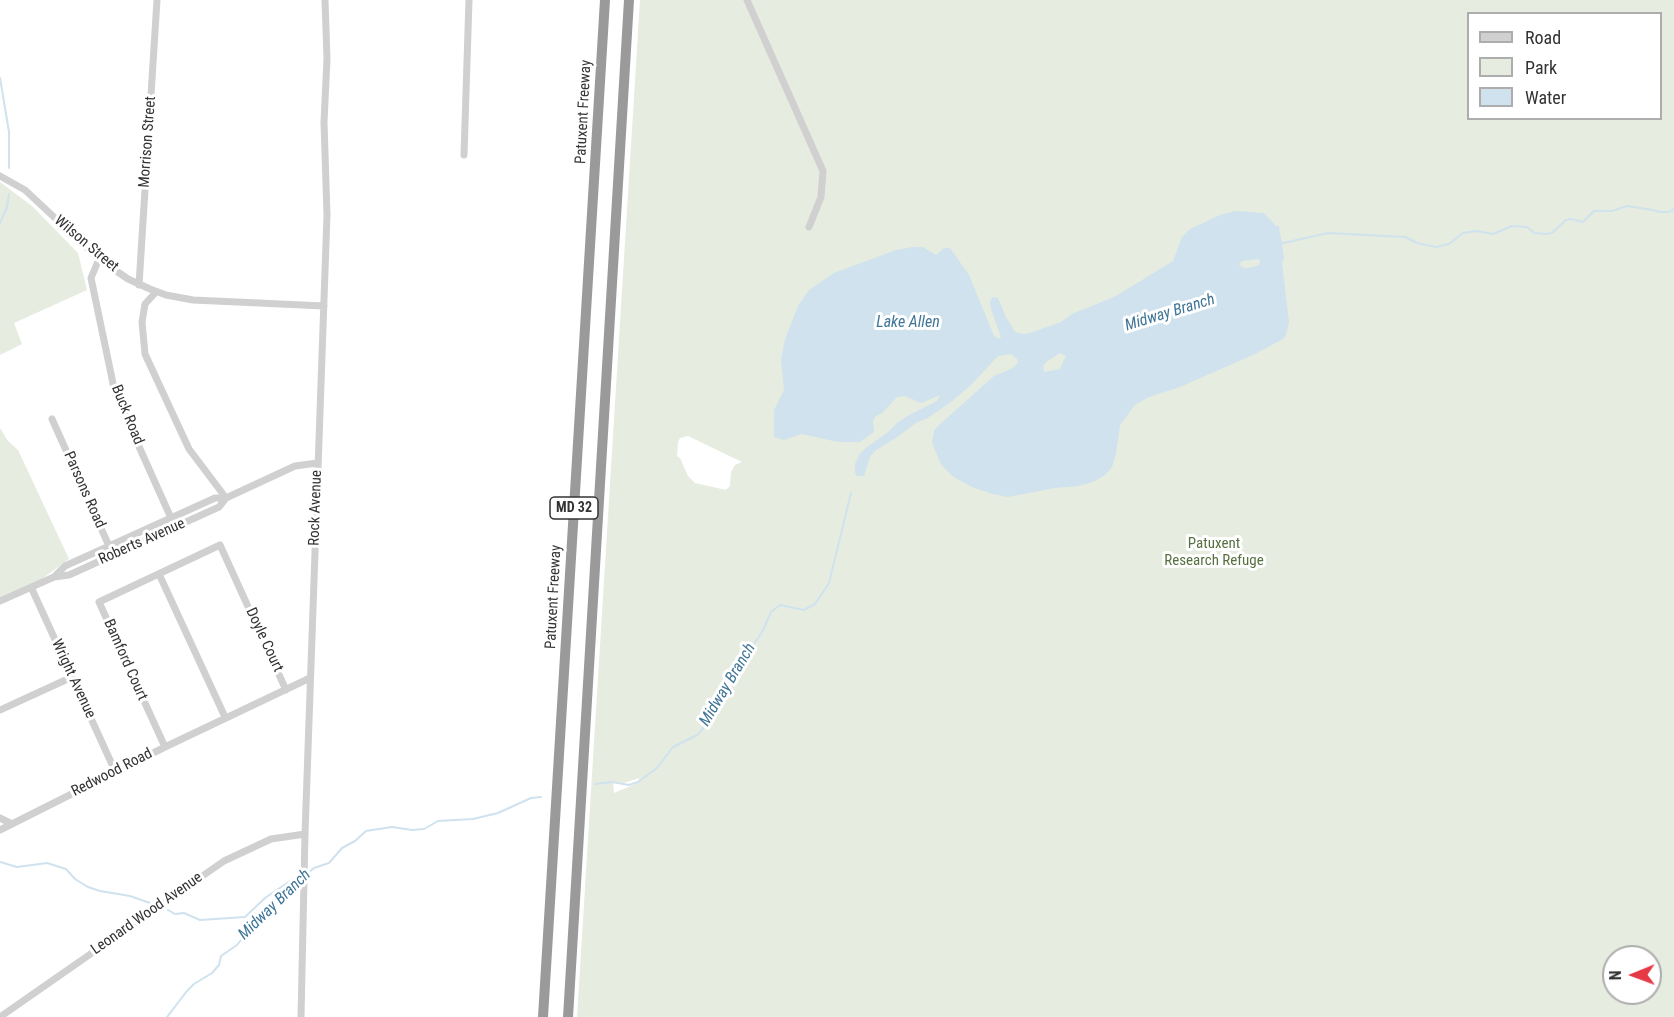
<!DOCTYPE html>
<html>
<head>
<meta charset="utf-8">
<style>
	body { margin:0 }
	#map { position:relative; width:1674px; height:1017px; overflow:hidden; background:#fff; font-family:"Roboto Condensed",sans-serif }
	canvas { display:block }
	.legend { position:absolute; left:1467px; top:12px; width:195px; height:108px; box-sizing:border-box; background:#fff; border:2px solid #adadad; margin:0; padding:8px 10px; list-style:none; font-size:18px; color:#333 }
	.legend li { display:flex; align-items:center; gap:12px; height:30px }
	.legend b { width:30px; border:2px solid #adadad }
	.north { position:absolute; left:1602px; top:945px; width:60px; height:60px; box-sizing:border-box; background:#fff; border:2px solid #adadad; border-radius:50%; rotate:269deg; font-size:16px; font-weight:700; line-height:24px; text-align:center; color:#333 }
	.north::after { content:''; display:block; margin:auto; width:21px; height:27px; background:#e63946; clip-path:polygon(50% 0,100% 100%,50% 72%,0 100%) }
</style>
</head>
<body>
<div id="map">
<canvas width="1674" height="1017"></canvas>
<ul class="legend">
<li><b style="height:8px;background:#d0d0d0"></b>Road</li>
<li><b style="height:16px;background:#e6ecdf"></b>Park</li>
<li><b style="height:16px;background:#cfe2ee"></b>Water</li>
</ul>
<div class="north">N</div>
</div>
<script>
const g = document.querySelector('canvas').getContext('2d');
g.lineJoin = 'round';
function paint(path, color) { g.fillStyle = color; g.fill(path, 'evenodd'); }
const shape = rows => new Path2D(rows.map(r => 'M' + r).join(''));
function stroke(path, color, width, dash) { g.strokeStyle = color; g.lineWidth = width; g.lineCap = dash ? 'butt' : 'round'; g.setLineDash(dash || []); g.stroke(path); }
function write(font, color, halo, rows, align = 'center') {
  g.font = font + ' "Roboto Condensed",sans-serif'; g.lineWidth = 6; g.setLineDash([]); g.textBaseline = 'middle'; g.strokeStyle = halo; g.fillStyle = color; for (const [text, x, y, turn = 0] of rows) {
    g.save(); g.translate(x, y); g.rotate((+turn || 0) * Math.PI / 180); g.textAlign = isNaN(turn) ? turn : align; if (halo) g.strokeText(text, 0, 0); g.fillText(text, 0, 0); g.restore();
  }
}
paint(shape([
	[640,0,1674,0,1674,1017,577,1017],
	[1468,14,1660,14,1660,118,1468,118],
	[688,436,742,462,735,465,731,472,730,486,726,490,695,483,688,476,680,458,677,456,678,442,680,438],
	[639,778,638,783,614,793,613,782,624,783],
	[1614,957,1650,957,1650,993,1614,993],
	[0,182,32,206,78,253,87,290,14,323,22,344,0,355],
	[0,428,8,441,18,450,69,559,43,578,0,598]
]), '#e6ecdf');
paint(shape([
	[1235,211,1264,213,1276,226,1279,226,1284,258,1282,263,1289,322,1286,335,1283,339,1255,354,1180,387,1149,397,1135,405,1120,425,1116,454,1112,467,1105,475,1093,482,1078,486,1055,488,1008,497,993,494,972,487,952,476,941,464,932,443,934,431,938,426,994,376,1013,368,1018,363,1017,359,1011,354,998,356,971,385,951,402,926,419,917,422,896,438,876,450,870,457,864,476,857,476,855,473,855,464,859,455,867,447,887,433,897,423,909,415,937,401,940,395,921,403,905,396,897,397,882,413,876,416,873,421,874,432,860,442,838,442,802,434,784,440,774,437,774,410,784,390,781,360,785,339,798,306,809,290,834,273,896,250,913,247,923,247,936,255,944,248,950,248,969,275,994,336,998,339,1001,337,991,309,990,301,993,297,998,298,1006,317,1015,332,1023,334,1030,333,1061,322,1072,314,1116,296,1173,261,1182,237,1190,229,1220,215],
	[1258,259,1260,261,1259,265,1249,268,1244,268,1239,265,1242,261],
	[1060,353,1066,356,1060,369,1044,372,1043,366,1046,362]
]), '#cfe2ee');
stroke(shape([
	[0,78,9,132,9,168],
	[0,223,7,207,9,194],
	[1279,244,1328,233,1405,237,1417,243,1436,247,1449,244,1463,233,1477,231,1493,234,1512,226,1527,227,1534,233,1547,234,1552,233,1566,220,1571,219,1583,222,1594,211,1612,211,1627,206,1653,210,1659,212,1669,212,1674,209],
	[595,784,612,782,629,785,638,782,657,768,673,747,697,735,709,722,714,715,720,693,735,678,747,654,762,632,771,612,780,605,804,610,815,604,829,583,851,493],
	[0,862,17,867,47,863,66,869,75,879,88,887,100,891,130,896,150,903],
	[168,910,175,914,184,913,200,920,245,917,265,898,293,879,302,876],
	[167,1017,187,991,194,984,212,973,219,965,221,956,237,945,253,925,263,918,296,883,314,868,329,863,342,848,355,841,366,831,392,827,412,830,424,829,438,821,473,819,498,813,531,798,541,797]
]), '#cfe2ee', 2);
stroke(shape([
	[747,0,823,171,821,197,809,227],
	[464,155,469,0],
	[0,176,25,190,99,259,128,279,150,289,166,295,193,300,324,306],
	[99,259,91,278,115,393,171,518,165,531],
	[139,285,157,0],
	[156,292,145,304,142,322,145,354,189,449,226,498],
	[52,419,109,546,111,547],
	[159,574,225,717],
	[54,577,65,566,215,498,226,498,295,466,317,463],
	[31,587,115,771],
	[0,601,54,577,69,575,219,507,226,498],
	[0,710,72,677],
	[165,747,99,602,220,545,286,690],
	[0,818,12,824],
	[0,830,165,747,310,678],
	[0,1017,224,861,271,839,305,834],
	[301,1017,305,834,327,215,324,122,327,59,325,0]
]), '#d0d0d0', 7);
stroke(shape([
	[543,1017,605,0],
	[568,1017,629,0]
]), '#9a9a9a', 10);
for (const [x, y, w] of [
	[574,508,48]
]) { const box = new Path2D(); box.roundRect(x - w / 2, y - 11, w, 22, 4.5); g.fillStyle = '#fff'; g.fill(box); stroke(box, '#333', 1.5); }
write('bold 14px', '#333', null, [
	["MD 32",574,508]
]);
write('15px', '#333', '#fff', [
	["Patuxent Freeway",584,112,-87],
	["Morrison Street",148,142,-86],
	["Wilson Street",86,244,40],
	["Buck Road",127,415,68],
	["Parsons Road",84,490,66],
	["Rock Avenue",316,508,-88],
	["Roberts Avenue",142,542,-24],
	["Patuxent Freeway",554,597,-87],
	["Doyle Court",264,640,65],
	["Bamford Court",125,660,66],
	["Wright Avenue",73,679,65],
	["Redwood Road",112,773,-27],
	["Leonard Wood Avenue",147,914,-35]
]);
write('15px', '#56703f', '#fff', [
	["Patuxent",1214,544],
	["Research Refuge",1214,561]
]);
write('italic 16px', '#3f7597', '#fff', [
	["Midway Branch",1170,313,-17],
	["Lake Allen",908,323],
	["Midway Branch",728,685,-59],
	["Midway Branch",275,905,-44]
]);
</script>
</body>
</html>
